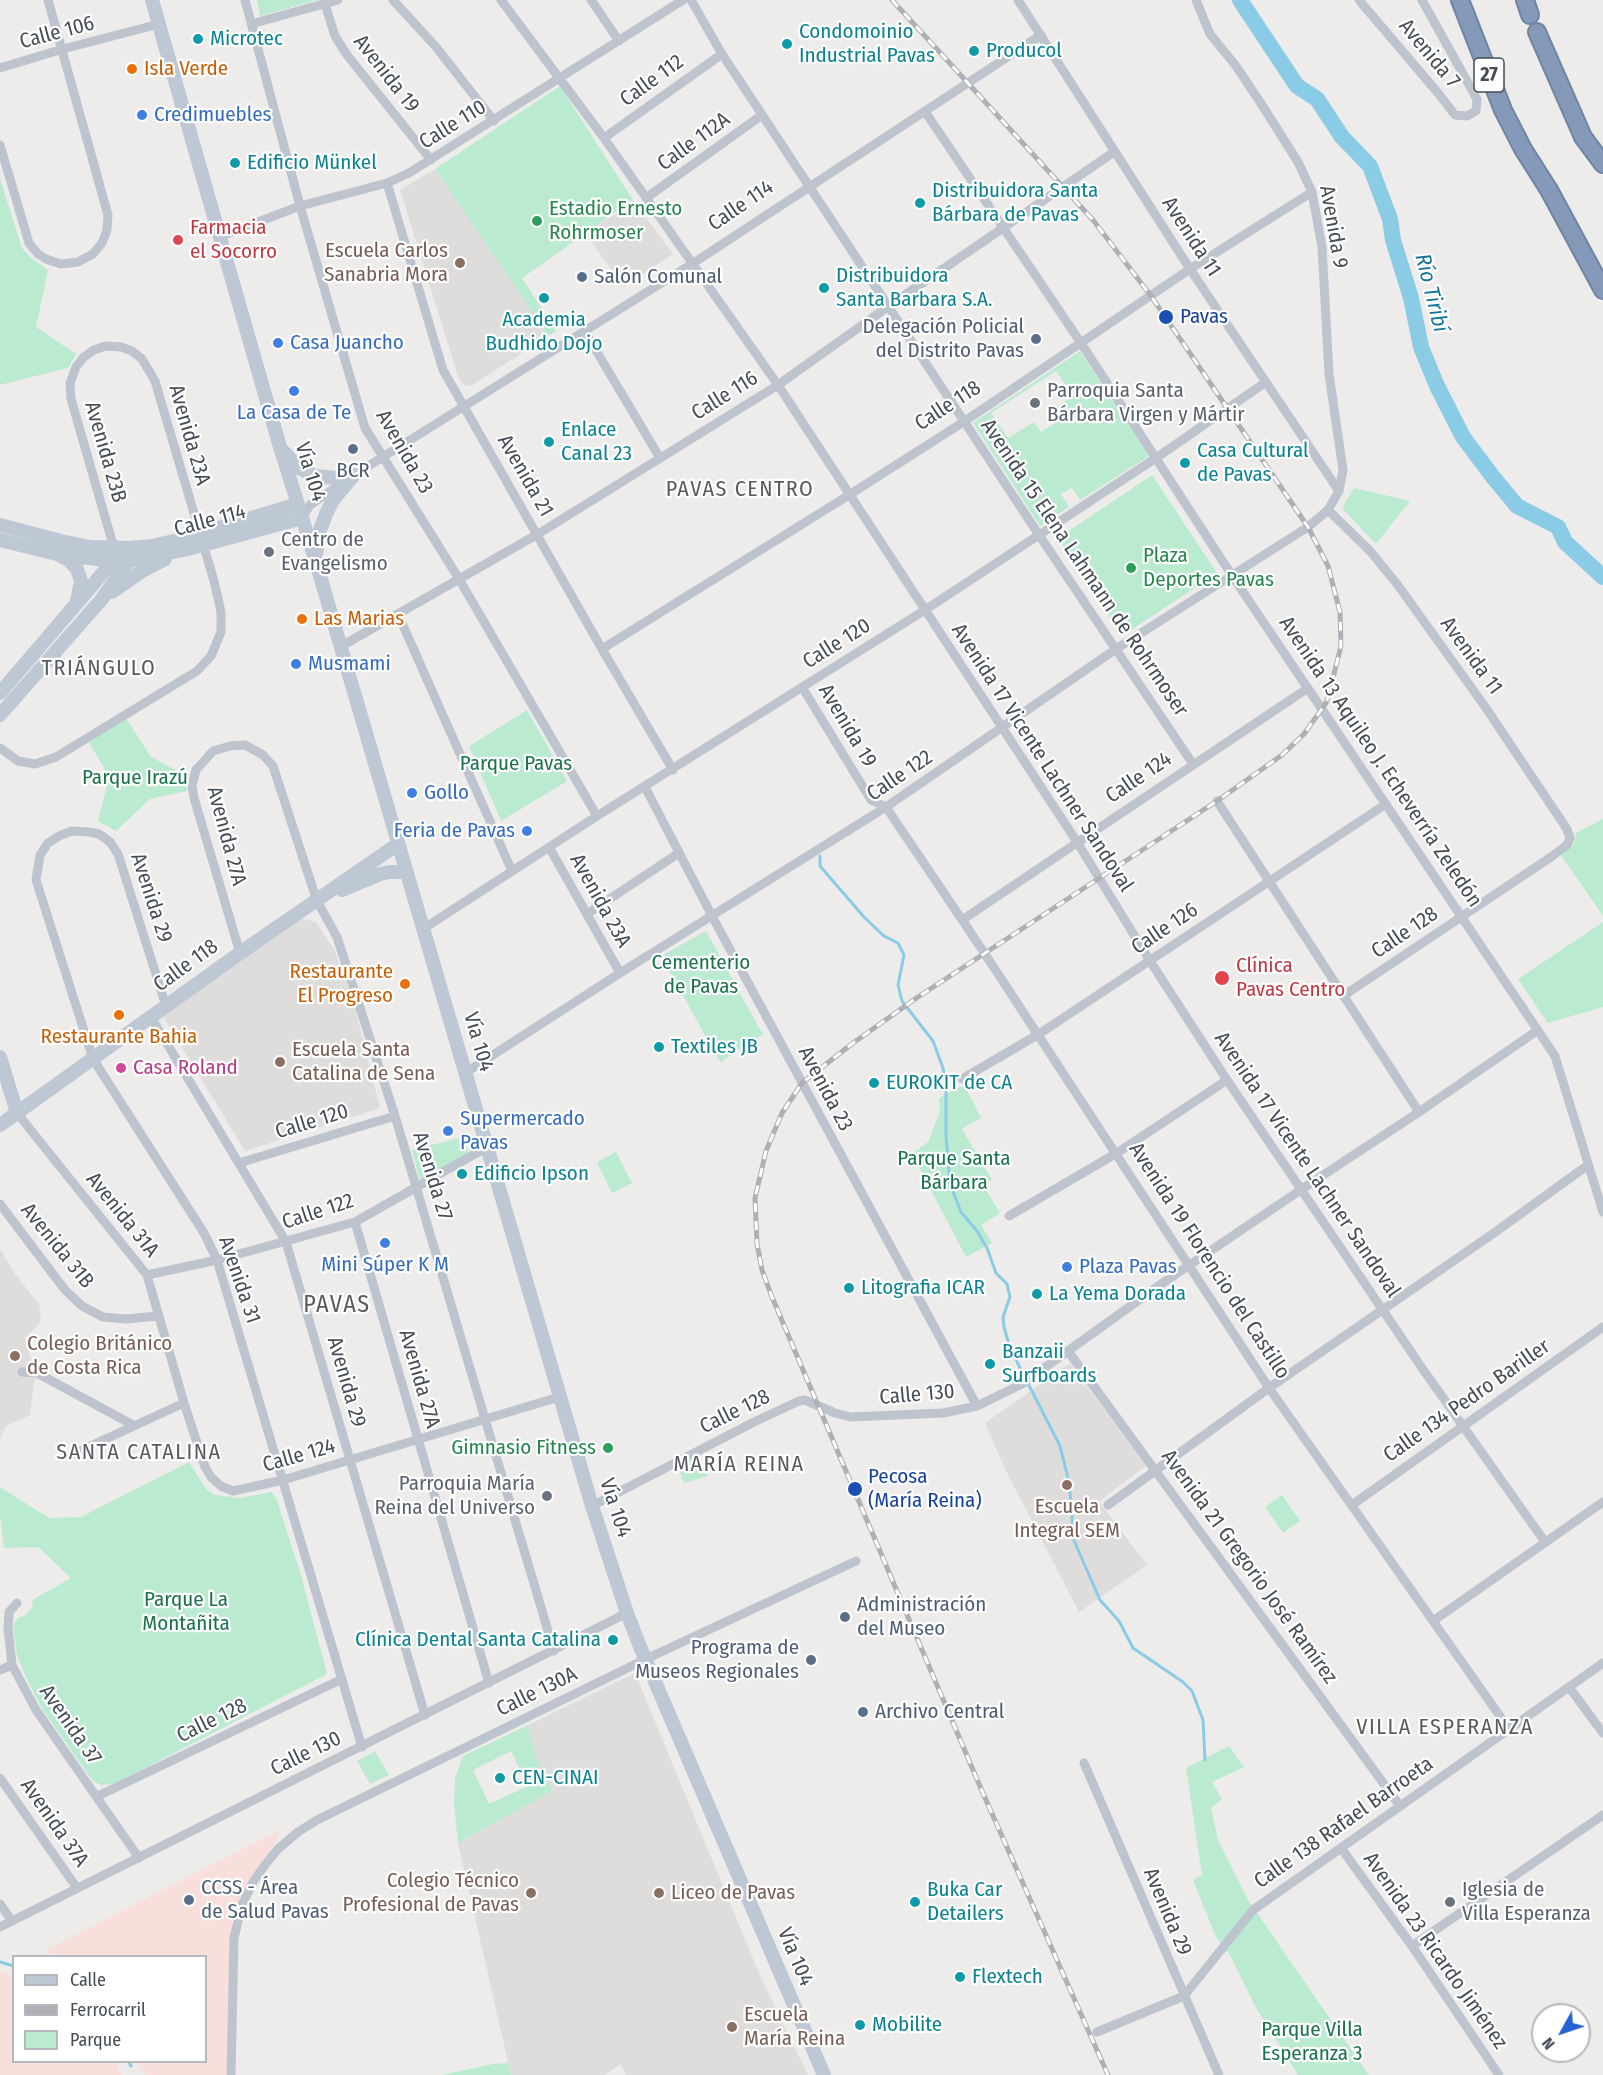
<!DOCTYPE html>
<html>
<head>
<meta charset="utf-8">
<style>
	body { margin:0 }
	#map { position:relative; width:1603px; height:2075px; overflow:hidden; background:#eeebeb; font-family:"Fira Sans Condensed",sans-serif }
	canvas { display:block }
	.legend { position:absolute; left:12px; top:1955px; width:195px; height:108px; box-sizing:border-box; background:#fff; border:2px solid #b5b8bc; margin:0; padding:8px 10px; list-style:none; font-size:18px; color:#454d57 }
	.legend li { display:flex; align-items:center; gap:12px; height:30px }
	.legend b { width:30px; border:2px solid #b5b8bc }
	.north { position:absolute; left:1531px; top:2003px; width:60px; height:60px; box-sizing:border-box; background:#fff; border:2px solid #b5b8bc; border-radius:50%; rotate:230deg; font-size:16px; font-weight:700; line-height:24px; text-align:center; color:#454d57 }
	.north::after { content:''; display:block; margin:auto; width:21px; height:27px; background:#2362d0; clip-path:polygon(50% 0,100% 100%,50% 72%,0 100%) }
</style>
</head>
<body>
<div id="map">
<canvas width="1603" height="2075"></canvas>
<ul class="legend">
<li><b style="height:8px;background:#bec7d4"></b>Calle</li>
<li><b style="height:8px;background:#aeb0b5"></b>Ferrocarril</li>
<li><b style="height:16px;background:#baebd1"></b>Parque</li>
</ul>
<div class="north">N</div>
</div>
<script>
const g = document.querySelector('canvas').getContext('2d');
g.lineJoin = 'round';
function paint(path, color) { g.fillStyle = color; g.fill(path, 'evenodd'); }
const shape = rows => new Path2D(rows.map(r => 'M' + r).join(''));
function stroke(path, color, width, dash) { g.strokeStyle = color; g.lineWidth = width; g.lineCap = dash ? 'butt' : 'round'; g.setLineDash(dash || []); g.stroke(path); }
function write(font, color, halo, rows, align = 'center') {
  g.font = font + ' "Fira Sans Condensed",sans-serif'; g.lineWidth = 4.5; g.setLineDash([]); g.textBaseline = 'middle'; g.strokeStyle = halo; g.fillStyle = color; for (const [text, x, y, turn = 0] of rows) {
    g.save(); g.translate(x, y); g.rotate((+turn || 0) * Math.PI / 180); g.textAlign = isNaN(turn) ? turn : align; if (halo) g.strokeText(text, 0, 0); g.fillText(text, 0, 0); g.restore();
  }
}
paint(shape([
	[435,169,548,336,471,386,464,385,458,376,400,190],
	[633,200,673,254,624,287,585,233,625,208],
	[300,918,316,922,335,951,356,1012,380,1108,245,1151,163,1016],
	[0,1249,15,1274,39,1304,41,1322,25,1338,35,1374,30,1415,6,1426,0,1440],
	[1070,1363,1146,1466,1099,1501,1147,1565,1079,1612,1005,1469,985,1423],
	[635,1673,761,1978,808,2075,626,2075,621,2064,604,2075,511,2075,458,1843,551,1791,537,1761,528,1725]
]), '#dfdcdc');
paint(shape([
	[283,1828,253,1882,234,1938,231,2075,145,2075,138,2062,206,2062,206,1956,52,1956,46,1950],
	[0,1971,13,1976,14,2062,116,2062,122,2075,0,2075]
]), '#f8dfdb');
paint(shape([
	[257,0,317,0,260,16],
	[560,86,633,200,522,278,556,331,548,336,435,169],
	[0,179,22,248,30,257,48,270,36,327,76,354,68,368,0,385],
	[1080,351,1149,456,1080,500,1072,488,1061,494,1069,507,1040,526,973,423],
	[1056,371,1073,396,1053,409,1060,420,1041,432,1034,422,1008,438,991,413],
	[1152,475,1217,573,1122,636,1058,538],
	[1354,488,1410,501,1376,544,1342,508],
	[527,710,567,781,501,821,469,746],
	[126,718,151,757,185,775,187,791,150,799,116,831,98,821,109,777,89,742],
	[1603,819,1603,916,1561,855,1574,844,1576,833],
	[1603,922,1603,1007,1548,1023,1518,979],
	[706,931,763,1035,720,1062,661,956],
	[964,1085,981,1118,962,1129,992,1180,983,1185,1000,1213,981,1225,992,1243,966,1257,912,1154,928,1142,940,1112,939,1098],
	[463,1137,469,1153,420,1181,412,1150],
	[616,1152,632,1183,612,1193,597,1162],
	[691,1459,700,1464,704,1464,708,1476,684,1483,678,1466],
	[189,1462,206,1489,215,1495,240,1498,272,1492,277,1500,302,1579,327,1674,114,1784,101,1785,93,1781,42,1709,24,1673,17,1655,13,1625,18,1618,25,1616,31,1609,33,1604,32,1600,71,1578,38,1547,4,1548,0,1515,0,1487,49,1518,81,1517],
	[1282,1495,1300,1521,1283,1533,1265,1507],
	[528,1725,537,1761,552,1791,458,1843,454,1805,455,1778,463,1756],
	[511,1751,528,1786,489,1804,473,1770],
	[1229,1746,1244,1767,1212,1782,1222,1799,1211,1808,1218,1840,1248,1900,1369,2075,1298,2075,1256,2008,1230,1955,1216,1937,1193,1880,1202,1875,1186,1768],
	[375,1751,389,1775,370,1784,357,1761],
	[508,2063,511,2075,442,2075,493,2064]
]), '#baebd1');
stroke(shape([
	[820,856,820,866,864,917,884,936,898,943,904,955,898,985,902,1001,933,1041,943,1068,946,1090,946,1136,950,1184,961,1212,977,1231,987,1248,996,1273,1007,1284,1010,1297,1003,1317,1004,1327,1008,1341,1019,1366,1060,1446,1069,1482,1072,1513,1072,1536,1100,1600,1119,1621,1133,1648,1183,1682,1192,1691,1203,1720,1205,1760],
	[0,1962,14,1966],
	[129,2062,131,2066]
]), '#8acbe5', 3);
stroke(shape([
	[1240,0,1297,86,1317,99,1342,137,1370,166,1390,219,1393,240,1411,298,1421,347,1437,386,1463,437,1493,477,1517,506,1558,527,1565,542,1603,577]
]), '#8acbe5', 16);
const highway = shape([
	[1460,0,1503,110,1523,149,1549,190,1603,290],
	[1525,0,1530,15],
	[1537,32,1583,137,1603,164]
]);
stroke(highway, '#7085a3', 20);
stroke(shape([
	[245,0,300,206,365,428,459,579,597,816],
	[393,0,436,47,494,121],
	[501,0,604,138,778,385,1077,842,1150,961,1227,1080,1422,1368,1545,1542],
	[591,0,619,41],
	[691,0,722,54,1039,535,1193,764],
	[1018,0,1190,269,1339,491],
	[1359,0,1438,93,1455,115,1467,116,1476,111,1477,99,1422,0],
	[325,4,335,36,347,55,431,160],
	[251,24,338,0],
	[0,68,63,49,159,24],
	[926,113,1081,343,1231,574,1555,1056,1603,1212],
	[604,138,722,54],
	[0,145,29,243,38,254,46,259,61,264,78,262,93,254,102,243,107,230,108,215,48,0],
	[387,183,443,370,602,649,673,770],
	[646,198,762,115],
	[221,236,300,206,387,183,409,173,683,0],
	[585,332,660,458],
	[1328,510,1370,551,1397,584,1486,708,1567,829,1570,838,1567,845,1551,857,1343,996],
	[302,518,310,505,354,475,692,264,1041,35],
	[398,614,512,871],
	[340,647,538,534,778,385,889,306,1114,152],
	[602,649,849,495,965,421,1190,269,1312,192],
	[802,687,871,800,886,807,985,954,1269,1388,1509,1729],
	[0,748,18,761,35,764,56,757,197,671,211,656,221,632,221,612,214,581,155,381,142,359,132,351,121,347,105,346,94,350,84,357,76,367,70,383,71,399,114,548],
	[645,787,712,916,977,1406],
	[1217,801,1419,1112],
	[549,847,620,973],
	[587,914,679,853],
	[962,920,1308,688],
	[423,929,597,816,925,610,1156,458,1266,382],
	[240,953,194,798,192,785,196,770,213,751,230,746,245,745,263,755,273,766,317,901,337,937,395,1116,554,1651],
	[166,1006,118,854,110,842,99,834,89,832,72,831,61,835,48,843,40,855,36,880,93,1059,204,1233,217,1260,362,1747],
	[151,1017,286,1242,425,1715],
	[465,1073,620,973,886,807,1116,649,1308,527,1328,510,1339,491,1343,470,1329,374,1322,247,1312,192,1298,162,1260,102,1236,66,1210,34,1196,0],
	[962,1079,1039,1034,1386,804],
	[17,1113,147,1275,184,1403,205,1467,211,1477,221,1486,233,1491,283,1480,559,1397],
	[239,1163,395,1116],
	[0,1204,65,1290,82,1306,103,1317,126,1319,158,1316],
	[1009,1216,1117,1153,1227,1080],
	[355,1222,489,1683],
	[147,1275,217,1260,355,1222,487,1147],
	[1068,1351,1400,1806],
	[22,1372,37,1373,133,1425],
	[73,1454,184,1403],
	[1108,1505,1269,1388,1494,1233,1588,1165],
	[1352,1505,1603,1327],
	[592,1506,754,1422,799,1401,805,1400,835,1413,851,1417,943,1413,977,1406,1022,1384,1157,1287,1302,1189,1419,1112,1538,1030],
	[17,1603,9,1612,8,1628,12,1665,36,1710,139,1858],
	[1433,1621,1603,1502],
	[0,1670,12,1665],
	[1569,1687,1603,1733],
	[1084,1763,1219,2075],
	[0,1778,77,1888],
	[98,1796,342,1679],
	[1341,1848,1412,1946,1499,2075],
	[0,1904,12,1921],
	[0,1927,627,1613],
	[1412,1946,1603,1815],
	[1097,2032,1184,1996,1253,1910,1603,1663],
	[231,2075,234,1938,242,1905,253,1882,265,1865,278,1849,298,1832,317,1820,646,1659,856,1561]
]), '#bdc4cd', 9);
stroke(shape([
	[152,0,280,447,316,562,592,1506,627,1613,641,1649,824,2075],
	[284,452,299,468,315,476,336,478,354,475],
	[0,525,61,541,90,547,129,548,152,546,182,539,298,504],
	[0,540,57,554,113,561,129,561,188,549,302,518],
	[316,554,320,530,326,514,333,500,354,475],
	[59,555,69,560,77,569,81,581,77,601],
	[112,592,142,571,165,559],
	[0,693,113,561,113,556],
	[0,715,101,600,129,561,129,553],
	[342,890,380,874,390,872,406,872],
	[0,1057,17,1113],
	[0,1125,240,953,398,844]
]), '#bec7d4', 14);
stroke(highway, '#859ab8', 16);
const rail = shape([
	[892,0,1093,220,1151,296,1308,527,1328,566,1340,612,1341,646,1329,694,1326,703,1304,734,1282,755,1217,801,918,997,853,1043,802,1083,782,1113,766,1151,755,1198,757,1244,762,1270,772,1297,982,1791,1108,2075]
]);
stroke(rail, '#aeb0b5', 5);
stroke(rail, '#fff', 3, [9]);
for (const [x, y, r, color] of [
	[198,39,6,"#0f9aa8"],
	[787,44,6,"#0f9aa8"],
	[974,51,6,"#0f9aa8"],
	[132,69,6,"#e8710a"],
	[142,115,6,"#3f7fe0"],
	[235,163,6,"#0f9aa8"],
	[920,203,6,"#0f9aa8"],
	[537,221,6,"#2e9e5b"],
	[178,240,6,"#e0444e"],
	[460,263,6,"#8d6e63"],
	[582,277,6,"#5c6f8a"],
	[824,288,6,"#0f9aa8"],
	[544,298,6,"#0f9aa8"],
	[1166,317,8,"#1a4fb4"],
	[1036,339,6,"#5c6f8a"],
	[278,343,6,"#3f7fe0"],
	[294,391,6,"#3f7fe0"],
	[1035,403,6,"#6b7280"],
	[549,442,6,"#0f9aa8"],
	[353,449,6,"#5c6f8a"],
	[1185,463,6,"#0f9aa8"],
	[269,552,6,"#6b7280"],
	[1131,568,6,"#2e9e5b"],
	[302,619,6,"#e8710a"],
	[296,664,6,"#3f7fe0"],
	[412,793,6,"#3f7fe0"],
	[527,831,6,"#3f7fe0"],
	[1222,978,8,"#e0444e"],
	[405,984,6,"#e8710a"],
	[119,1015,6,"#e8710a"],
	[659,1047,6,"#0f9aa8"],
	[280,1062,6,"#8d6e63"],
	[121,1068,6,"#d1479c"],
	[874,1083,6,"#0f9aa8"],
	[448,1131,6,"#3f7fe0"],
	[462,1174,6,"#0f9aa8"],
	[385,1243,6,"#3f7fe0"],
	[1067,1267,6,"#3f7fe0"],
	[849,1288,6,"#0f9aa8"],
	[1037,1294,6,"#0f9aa8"],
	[15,1356,6,"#8d6e63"],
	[990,1364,6,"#0f9aa8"],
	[608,1448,6,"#2e9e5b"],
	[1067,1485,6,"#8d6e63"],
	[855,1489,8,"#1a4fb4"],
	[547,1496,6,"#6b7280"],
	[845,1617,6,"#5c6f8a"],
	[613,1640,6,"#0f9aa8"],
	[811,1660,6,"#5c6f8a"],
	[863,1712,6,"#5c6f8a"],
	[500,1778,6,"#0f9aa8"],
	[531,1893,6,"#8d6e63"],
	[659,1893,6,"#8d6e63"],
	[189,1900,6,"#5c6f8a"],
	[915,1902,6,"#0f9aa8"],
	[1450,1902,6,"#6b7280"],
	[960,1977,6,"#0f9aa8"],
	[860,2025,6,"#0f9aa8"],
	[732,2027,6,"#8d6e63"]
]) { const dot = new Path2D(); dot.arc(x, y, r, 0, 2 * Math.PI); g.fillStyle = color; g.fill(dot); stroke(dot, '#fff', 2); }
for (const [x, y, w] of [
	[1489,75,30]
]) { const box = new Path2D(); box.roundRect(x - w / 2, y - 17, w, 34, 4.5); g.fillStyle = '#fff'; g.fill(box); stroke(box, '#454d57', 1.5); }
write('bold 20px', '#454d57', null, [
	["27",1489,75]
]);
write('21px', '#0d838f', '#fff', [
	["Condomoinio",799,32],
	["Industrial Pavas",799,56],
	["Microtec",210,39],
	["Producol",986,51],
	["Edificio Münkel",247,163],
	["Distribuidora Santa",932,191],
	["Bárbara de Pavas",932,215],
	["Distribuidora",836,276],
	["Santa Barbara S.A.",836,300],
	["Academia",544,320,"center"],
	["Budhido Dojo",544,344,"center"],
	["Enlace",561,430],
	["Canal 23",561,454],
	["Casa Cultural",1197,451],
	["de Pavas",1197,475],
	["Textiles JB",671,1047],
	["EUROKIT de CA",886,1083],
	["Edificio Ipson",474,1174],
	["Litografia ICAR",861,1288],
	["La Yema Dorada",1049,1294],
	["Banzaii",1002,1352],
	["Surfboards",1002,1376],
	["Clínica Dental Santa Catalina",601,1640,"right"],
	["CEN-CINAI",512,1778],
	["Buka Car",927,1890],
	["Detailers",927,1914],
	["Flextech",972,1977],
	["Mobilite",872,2025]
], 'left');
write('21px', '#454d57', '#fff', [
	["Calle 106",57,33,-15],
	["Avenida 7",1429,54,50],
	["Avenida 19",386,74,52],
	["Calle 112",652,81,-36],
	["Calle 110",453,125,-32],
	["Calle 112A",694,142,-36],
	["Calle 114",741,206,-34],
	["Avenida 9",1333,227,80],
	["Avenida 11",1191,237,57],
	["Calle 116",725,396,-32],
	["Calle 118",948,406,-33],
	["Avenida 23A",189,435,74],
	["Avenida 23B",105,452,74],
	["Avenida 23",404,452,60],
	["Vía 104",310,472,73],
	["Avenida 21",525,476,60],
	["Calle 114",210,521,-15],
	["Avenida 15 Elena Lahmann de Rohrmoser",1084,568,56],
	["Calle 120",837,644,-32],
	["Avenida 11",1471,656,54],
	["Avenida 19",847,726,59],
	["Avenida 17 Vicente Lachner Sandoval",1042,758,57],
	["Avenida 13 Aquileo J. Echeverría Zeledón",1380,762,56],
	["Calle 122",900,776,-34],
	["Calle 124",1139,778,-34],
	["Avenida 27A",226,836,75],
	["Avenida 29",151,898,72],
	["Avenida 23A",600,901,61],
	["Calle 126",1165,929,-34],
	["Calle 128",1405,933,-34],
	["Calle 118",186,966,-36],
	["Vía 104",478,1042,74],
	["Avenida 23",825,1089,62],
	["Calle 120",312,1122,-17],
	["Avenida 17 Vicente Lachner Sandoval",1307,1165,56],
	["Avenida 27",432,1176,73],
	["Calle 122",318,1212,-18],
	["Avenida 31A",122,1215,51],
	["Avenida 31B",57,1246,51],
	["Avenida 19 Florencio del Castillo",1209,1261,57],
	["Avenida 31",239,1280,71],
	["Avenida 27A",419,1379,74],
	["Avenida 29",346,1382,74],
	["Calle 130",917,1395,-5],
	["Calle 134 Pedro Bariller",1467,1401,-35],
	["Calle 128",735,1412,-26],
	["Calle 124",299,1456,-16],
	["Vía 104",615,1508,72],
	["Avenida 21 Gregorio José Ramírez",1249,1567,54],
	["Calle 130A",537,1692,-26],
	["Calle 128",212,1721,-26],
	["Avenida 37",70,1725,55],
	["Calle 130",306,1754,-26],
	["Avenida 37A",54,1823,55],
	["Calle 138 Rafael Barroeta",1344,1823,-35],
	["Avenida 29",1167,1912,67],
	["Avenida 23 Ricardo Jiménez",1435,1951,55],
	["Vía 104",795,1957,67]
]);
write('21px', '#c56008', '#fff', [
	["Isla Verde",144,69],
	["Las Marias",314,619],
	["Restaurante",393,972,"right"],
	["El Progreso",393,996,"right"],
	["Restaurante Bahia",119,1037,"center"]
], 'left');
write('21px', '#366cbe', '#fff', [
	["Credimuebles",154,115],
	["Casa Juancho",290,343],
	["La Casa de Te",294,413,"center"],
	["Musmami",308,664],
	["Gollo",424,793],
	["Feria de Pavas",515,831,"right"],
	["Supermercado",460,1119],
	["Pavas",460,1143],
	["Mini Súper K M",385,1265,"center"],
	["Plaza Pavas",1079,1267]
], 'left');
write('21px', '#27864d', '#fff', [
	["Estadio Ernesto",549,209],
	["Rohrmoser",549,233],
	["Plaza",1143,556],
	["Deportes Pavas",1143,580],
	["Gimnasio Fitness",596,1448,"right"]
], 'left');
write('21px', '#be3a42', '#fff', [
	["Farmacia",190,228],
	["el Socorro",190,252],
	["Clínica",1236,966],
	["Pavas Centro",1236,990]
], 'left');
write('21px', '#785e54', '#fff', [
	["Escuela Carlos",448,251,"right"],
	["Sanabria Mora",448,275,"right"],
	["Escuela Santa",292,1050],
	["Catalina de Sena",292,1074],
	["Colegio Británico",27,1344],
	["de Costa Rica",27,1368],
	["Escuela",1067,1507,"center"],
	["Integral SEM",1067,1531,"center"],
	["Colegio Técnico",519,1881,"right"],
	["Profesional de Pavas",519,1905,"right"],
	["Liceo de Pavas",671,1893],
	["Escuela",744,2015],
	["María Reina",744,2039]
], 'left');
write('21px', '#4e5e75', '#fff', [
	["Salón Comunal",594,277],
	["Delegación Policial",1024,327,"right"],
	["del Distrito Pavas",1024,351,"right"],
	["BCR",353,471,"center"],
	["Administración",857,1605],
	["del Museo",857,1629],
	["Programa de",799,1648,"right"],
	["Museos Regionales",799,1672,"right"],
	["Archivo Central",875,1712],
	["CCSS - Área",201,1888],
	["de Salud Pavas",201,1912]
], 'left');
write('21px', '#164399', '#fff', [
	["Pavas",1180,317],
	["Pecosa",868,1477],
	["(María Reina)",868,1501]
], 'left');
write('21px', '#5b616d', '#fff', [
	["Parroquia Santa",1047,391],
	["Bárbara Virgen y Mártir",1047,415],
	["Centro de",281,540],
	["Evangelismo",281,564],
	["Parroquia María",535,1484,"right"],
	["Reina del Universo",535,1508,"right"],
	["Iglesia de",1462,1890],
	["Villa Esperanza",1462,1914]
], 'left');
write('21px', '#1b734d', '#fff', [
	["Parque Pavas",516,764],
	["Parque Irazú",135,778],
	["Cementerio",701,963],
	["de Pavas",701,987],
	["Parque Santa",954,1159],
	["Bárbara",954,1183],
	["Parque La",186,1600],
	["Montañita",186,1624],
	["Parque Villa",1312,2030],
	["Esperanza 3",1312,2054]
]);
write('21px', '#b23c85', '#fff', [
	["Casa Roland",133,1068]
], 'left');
write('italic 22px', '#14749b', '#fff', [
	["Río Tiribí",1431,293,76]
]);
g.letterSpacing = '1.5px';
write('22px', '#585b60', '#fff', [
	["PAVAS CENTRO",740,490],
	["TRIÁNGULO",99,669],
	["SANTA CATALINA",139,1453],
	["MARÍA REINA",739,1465],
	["VILLA ESPERANZA",1445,1728]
]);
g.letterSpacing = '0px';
g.letterSpacing = '1.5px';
write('24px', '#585b60', '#fff', [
	["PAVAS",337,1305]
]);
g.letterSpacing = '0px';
</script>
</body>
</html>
